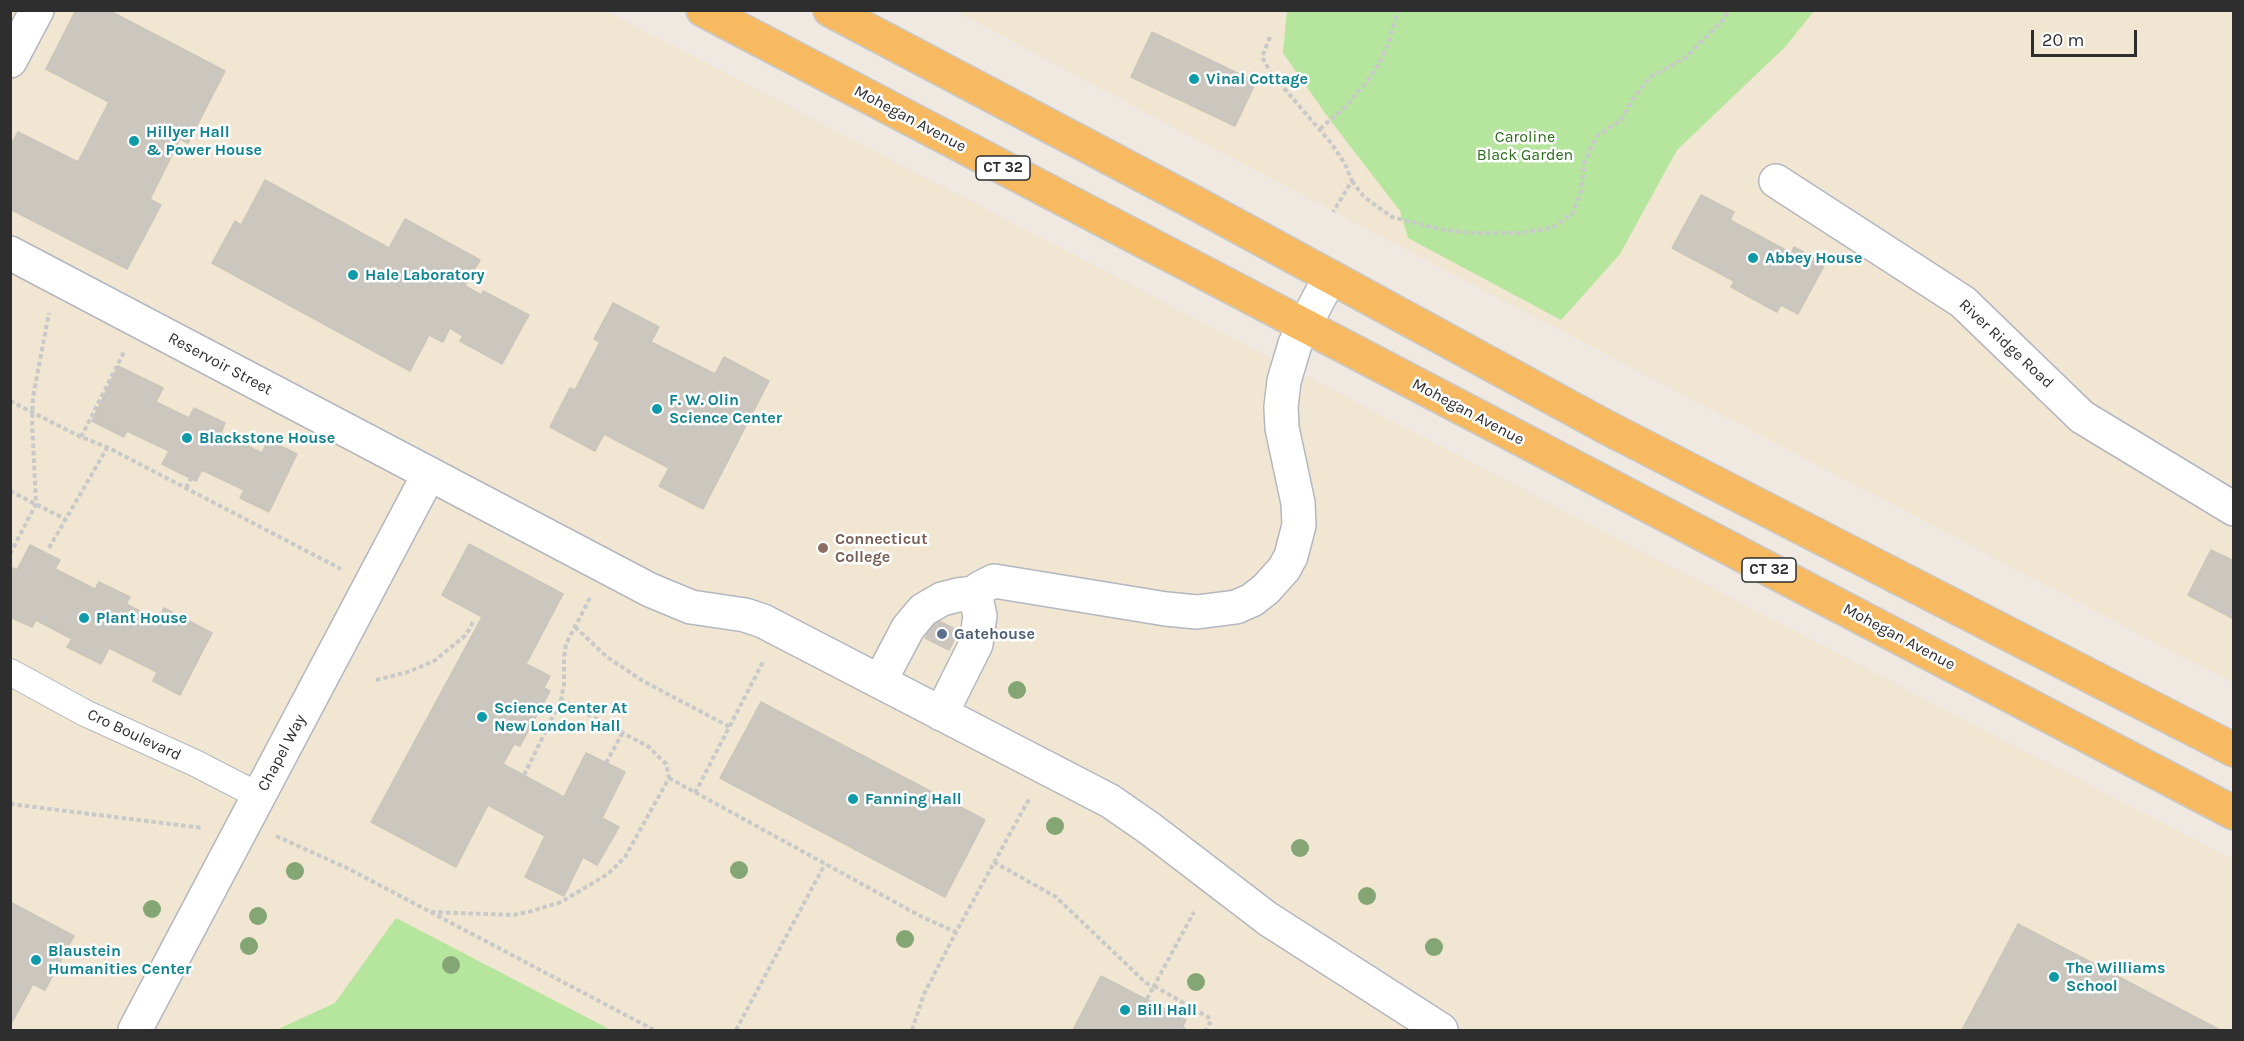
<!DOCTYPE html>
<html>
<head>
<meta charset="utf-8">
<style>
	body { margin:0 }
	#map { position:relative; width:2244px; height:1041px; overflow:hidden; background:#efe9e1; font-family:Karla,sans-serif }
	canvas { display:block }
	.frame { position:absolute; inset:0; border:12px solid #2e2e2e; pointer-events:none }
	.scale { position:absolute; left:2031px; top:30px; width:106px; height:27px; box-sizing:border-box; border:3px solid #2e2e2e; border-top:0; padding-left:8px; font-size:18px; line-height:21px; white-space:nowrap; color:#2e2e2e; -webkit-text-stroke:4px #fff; paint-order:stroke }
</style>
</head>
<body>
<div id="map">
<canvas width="2244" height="1041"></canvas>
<div class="frame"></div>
<div class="scale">20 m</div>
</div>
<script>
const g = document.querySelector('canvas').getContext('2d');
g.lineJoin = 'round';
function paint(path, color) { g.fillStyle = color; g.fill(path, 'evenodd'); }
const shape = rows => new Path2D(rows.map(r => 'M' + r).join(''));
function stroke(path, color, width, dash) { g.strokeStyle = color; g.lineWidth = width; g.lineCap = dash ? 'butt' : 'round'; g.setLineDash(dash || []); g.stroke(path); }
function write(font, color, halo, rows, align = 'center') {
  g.font = font + ' Karla,sans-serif'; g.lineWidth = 5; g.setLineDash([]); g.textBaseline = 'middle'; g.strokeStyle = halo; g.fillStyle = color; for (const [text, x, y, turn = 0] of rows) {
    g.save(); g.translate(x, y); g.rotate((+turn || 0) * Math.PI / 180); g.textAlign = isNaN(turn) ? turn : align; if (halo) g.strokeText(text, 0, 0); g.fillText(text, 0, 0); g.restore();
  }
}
paint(shape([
	[10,11,606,11,2233,860,2233,1030,11,1030],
	[955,11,2233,11,2233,683,1251,168]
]), '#f0e6d1');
paint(shape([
	[1287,11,1287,10,1814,11,1785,47,1677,150,1620,254,1561,320,1408,238,1400,211,1330,120,1283,53],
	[396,918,611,1030,276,1030,335,1003]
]), '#b6e59e');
const building = shape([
	[76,10,108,10,225,71,188,143,180,139,150,199,161,205,127,269,10,209,10,146,18,132,78,162,109,102,46,69,76,10],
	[1152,32,1256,82,1235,126,1131,77,1152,32],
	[265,180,389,248,405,219,480,260,465,286,481,295,483,291,529,315,502,364,460,341,463,336,450,328,443,342,429,335,410,371,212,263,235,221,241,225,265,180],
	[1701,195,1734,212,1730,220,1791,253,1794,247,1825,264,1798,314,1781,305,1777,312,1731,287,1734,281,1672,248,1701,195],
	[613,303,659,327,651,342,715,374,724,357,769,381,703,509,659,486,669,468,604,434,595,451,550,427,570,388,575,390,600,342,594,339,613,303],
	[118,366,163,388,156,402,189,418,194,408,225,423,221,433,262,453,268,440,297,454,269,512,240,498,244,490,202,470,196,481,162,464,169,451,127,431,124,437,92,421,118,366],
	[469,544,563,594,526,664,550,676,544,688,550,691,520,746,514,744,503,764,564,797,586,753,625,772,602,818,619,827,597,865,583,857,564,896,525,877,545,836,488,805,456,867,371,822,482,617,442,595,469,544],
	[30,545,60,560,55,569,95,589,99,582,130,597,126,604,157,620,164,608,212,633,180,695,153,681,157,672,109,648,101,664,67,647,72,639,36,620,32,627,10,617,10,573,13,568,17,570,30,545],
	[2211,550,2234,561,2234,619,2188,595,2211,550],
	[935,619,959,631,949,650,925,638,935,619],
	[761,702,985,820,945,897,720,778,761,702],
	[10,902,74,936,45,990,33,984,10,1026,10,902],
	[2018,924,2220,1030,1962,1030,2018,924],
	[1101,976,1186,1020,1181,1030,1073,1030,1101,976]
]);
paint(building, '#cbc7bf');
stroke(building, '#cbc5ba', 1.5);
const pedestrian = shape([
	[10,672,85,713,195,763,259,796]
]);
const minor = shape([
	[10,61,37,10],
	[1776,181,1963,302,2082,417,2234,509],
	[10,253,650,590,691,607,745,615,763,621,1110,801,1149,828,1268,919,1441,1030],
	[880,681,908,628,923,610,942,599,958,595,975,593,980,588,994,581,1166,609,1197,612,1236,607,1252,600,1266,589,1284,569,1291,556,1299,525,1298,503,1282,428,1281,407,1284,381,1295,344,1330,277],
	[941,714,976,644,980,616,975,593],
	[135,1030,429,474]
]);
const trunk = shape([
	[703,10,2234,813],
	[830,10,1195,203,1604,426,2234,750]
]);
stroke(pedestrian, '#b4b7c1', 28);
stroke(minor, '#b4b7c1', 36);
stroke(trunk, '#c9c9c9', 36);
stroke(shape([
	[1270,37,1262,57,1271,73,1331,143,1345,164,1352,181,1333,212],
	[1320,129,1345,107,1366,83,1379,64,1389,42,1398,10],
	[1352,181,1364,197,1392,217,1439,229,1469,233,1522,233,1552,228,1572,214,1581,192,1584,163,1597,136,1621,120,1632,100,1650,77,1685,58,1725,18,1728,10],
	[10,401,81,437,107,447,341,569],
	[81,437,124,352],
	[186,488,191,478],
	[10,491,65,519],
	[49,548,107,448],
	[10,554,36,504,32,421,33,397,49,313],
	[575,627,607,657,643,681,730,727],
	[376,680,408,672,434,661,466,635,473,622],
	[606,763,623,732],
	[524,775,561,700,564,684,564,658,566,644,591,596],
	[669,778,922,917,956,932,1029,799],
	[695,793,764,660],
	[10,804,203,828],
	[276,836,349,869,654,1030],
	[994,862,1056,897,1146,983,1154,986,1194,912],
	[431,912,514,915,532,911,561,902,608,874,625,857,669,778,666,764,649,747,561,700],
	[1147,999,1154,986,1208,1017,1211,1021,1206,1030],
	[1182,1028,1185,1030],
	[736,1030,825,864],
	[912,1030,924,994,956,932]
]), '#c9c9c9', 4, [4.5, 3]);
stroke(pedestrian, '#fff', 26);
stroke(minor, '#fff', 33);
stroke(trunk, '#f8ba60', 33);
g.fillStyle = '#84a574';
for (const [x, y] of [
	[1017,690],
	[1055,826],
	[1300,848],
	[739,870],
	[295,871],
	[1367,896],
	[152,909],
	[258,916],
	[905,939],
	[249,946],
	[1434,947],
	[451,965],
	[1196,982]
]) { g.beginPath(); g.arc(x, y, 9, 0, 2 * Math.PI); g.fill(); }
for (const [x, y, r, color] of [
	[1194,79,6,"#0f9aa8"],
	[134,141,6,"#0f9aa8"],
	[1753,258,6,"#0f9aa8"],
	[353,275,6,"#0f9aa8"],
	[657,409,6,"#0f9aa8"],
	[187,438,6,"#0f9aa8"],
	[823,548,6,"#8d6e63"],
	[84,618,6,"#0f9aa8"],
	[942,634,6,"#5c6f8a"],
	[482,717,6,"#0f9aa8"],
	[853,799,6,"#0f9aa8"],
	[36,960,6,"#0f9aa8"],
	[2054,977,6,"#0f9aa8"],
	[1125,1010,6,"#0f9aa8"]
]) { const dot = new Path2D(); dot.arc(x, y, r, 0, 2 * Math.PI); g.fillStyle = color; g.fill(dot); stroke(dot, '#fff', 2); }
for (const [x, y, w] of [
	[1003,168,54],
	[1769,570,54]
]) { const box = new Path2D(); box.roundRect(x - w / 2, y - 12, w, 24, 4.5); g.fillStyle = '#fff'; g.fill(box); stroke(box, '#2e2e2e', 1.5); }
write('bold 15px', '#2e2e2e', null, [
	["CT 32",1003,168],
	["CT 32",1769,570]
]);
write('bold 16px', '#0d838f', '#fff', [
	["Vinal Cottage",1206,79],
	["Hillyer Hall",146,132],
	["& Power House",146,150],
	["Abbey House",1765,258],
	["Hale Laboratory",365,275],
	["F. W. Olin",669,400],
	["Science Center",669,418],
	["Blackstone House",199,438],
	["Plant House",96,618],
	["Science Center At",494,708],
	["New London Hall",494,726],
	["Fanning Hall",865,799],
	["Blaustein",48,951],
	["Humanities Center",48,969],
	["The Williams",2066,968],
	["School",2066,986],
	["Bill Hall",1137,1010]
], 'left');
write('16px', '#2e2e2e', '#fff', [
	["Mohegan Avenue",910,119,28],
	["River Ridge Road",2006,344,43],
	["Reservoir Street",220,364,28],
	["Mohegan Avenue",1468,412,28],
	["Mohegan Avenue",1899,637,28],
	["Cro Boulevard",134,735,25],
	["Chapel Way",282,753,-62]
]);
write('16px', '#2c6e1b', '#fff', [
	["Caroline",1525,137],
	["Black Garden",1525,155]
]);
write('bold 16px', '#785e54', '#fff', [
	["Connecticut",835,539],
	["College",835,557]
], 'left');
write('bold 16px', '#4e5e75', '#fff', [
	["Gatehouse",954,634]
], 'left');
</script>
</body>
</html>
